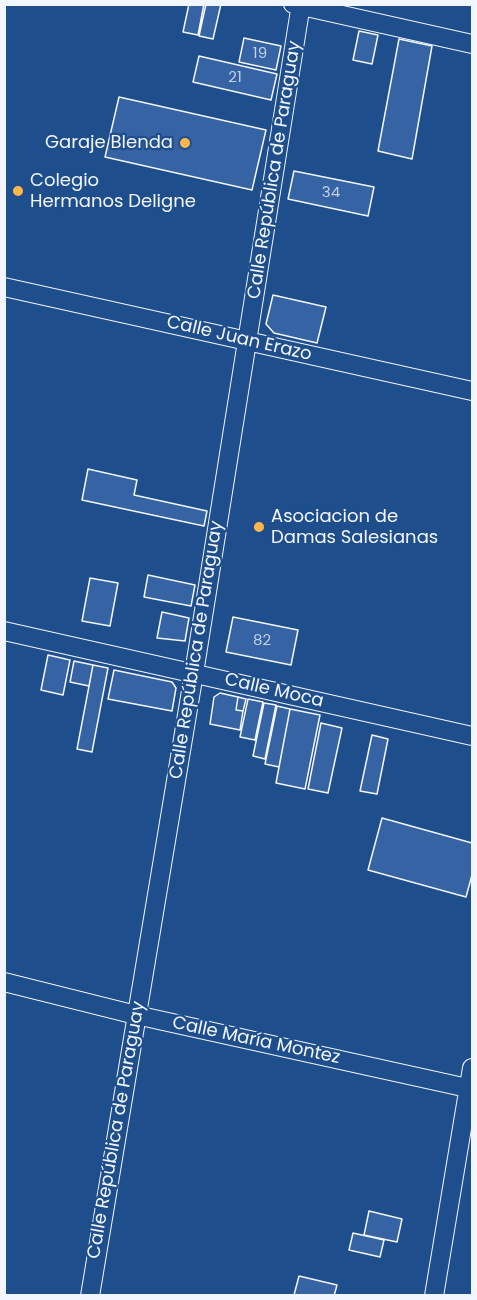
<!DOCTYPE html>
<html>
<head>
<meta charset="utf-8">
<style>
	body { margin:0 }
	#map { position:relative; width:477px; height:1300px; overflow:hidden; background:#1f4e8c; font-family:Poppins,sans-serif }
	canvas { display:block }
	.frame { position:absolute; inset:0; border:6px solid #f2f6ff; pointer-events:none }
</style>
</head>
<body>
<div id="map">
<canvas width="477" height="1300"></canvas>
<div class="frame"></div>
</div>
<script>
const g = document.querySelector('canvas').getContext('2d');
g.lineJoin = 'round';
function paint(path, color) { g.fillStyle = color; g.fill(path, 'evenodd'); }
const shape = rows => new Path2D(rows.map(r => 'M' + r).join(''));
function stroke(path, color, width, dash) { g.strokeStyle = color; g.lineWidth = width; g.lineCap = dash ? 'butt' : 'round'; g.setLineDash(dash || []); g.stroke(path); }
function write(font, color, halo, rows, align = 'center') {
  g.font = font + ' Poppins,sans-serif'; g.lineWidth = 4.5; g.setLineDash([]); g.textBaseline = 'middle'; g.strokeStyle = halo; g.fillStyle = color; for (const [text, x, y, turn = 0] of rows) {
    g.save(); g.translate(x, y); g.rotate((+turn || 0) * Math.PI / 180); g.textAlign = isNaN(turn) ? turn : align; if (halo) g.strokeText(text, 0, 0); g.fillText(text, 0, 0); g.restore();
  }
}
const building = shape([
	[189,4,204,4,198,35,183,32,189,4],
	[206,4,221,4,213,39,199,36,206,4],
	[359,31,378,35,372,64,353,60,359,31],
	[244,38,281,46,276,70,239,62,244,38],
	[399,39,432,46,412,159,378,151,399,39],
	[199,56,277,74,271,100,193,82,199,56],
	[119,97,266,130,252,190,105,157,119,97],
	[294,171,374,187,368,216,288,199,294,171],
	[273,295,326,307,317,343,274,333,266,324,273,295],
	[88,469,137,480,134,495,207,511,204,526,82,500,88,469],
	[148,575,195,585,191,606,144,597,148,575],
	[90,578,118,583,110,626,82,621,90,578],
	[162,612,189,618,185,641,157,638,162,612],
	[233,617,298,630,291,665,226,652,233,617],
	[48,655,70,660,63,695,41,690,48,655],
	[74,661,93,665,89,686,70,682,74,661],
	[93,665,108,668,92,752,77,749,93,665],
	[114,670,172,682,176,688,172,711,108,699,114,670],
	[220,693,238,697,236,710,243,711,240,730,210,724,214,697,220,693],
	[238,697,246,699,243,711,236,710,238,697],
	[248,699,263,702,255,740,240,737,248,699],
	[264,703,276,705,265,759,253,756,264,703],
	[277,706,290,709,279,767,265,764,277,706],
	[290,709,320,715,305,789,276,783,290,709],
	[321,723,342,728,328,793,308,789,321,723],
	[372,735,388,739,377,794,360,791,372,735],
	[382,818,472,843,472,875,466,897,368,870,382,818],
	[369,1211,402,1219,397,1242,364,1235,369,1211],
	[353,1233,384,1240,380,1257,349,1250,353,1233],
	[299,1276,337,1285,334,1296,294,1295,299,1276]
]);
paint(building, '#3563a3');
stroke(building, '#f2f6ff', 1.5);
const minor = shape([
	[293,4,472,44],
	[4,287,472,391],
	[4,631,472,736],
	[4,982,136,1015,472,1089],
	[90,1296,194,673,301,4],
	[434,1296,472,1068]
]);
stroke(minor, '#f2f6ff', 20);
stroke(minor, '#1f4e8c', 18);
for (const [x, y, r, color] of [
	[185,143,6,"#ffb74d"],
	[18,191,6,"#ffb74d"],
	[259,527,6,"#ffb74d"]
]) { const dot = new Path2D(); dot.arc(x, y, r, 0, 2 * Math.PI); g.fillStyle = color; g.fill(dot); stroke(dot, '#1f4e8c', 2); }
write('15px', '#c3d1e8', null, [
	["19",260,54],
	["21",235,78],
	["34",331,193],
	["82",262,641]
]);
write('18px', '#f2f6ff', '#1f4e8c', [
	["Garaje Blenda",173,143,"right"],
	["Colegio",30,181],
	["Hermanos Deligne",30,202],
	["Asociacion de",271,517],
	["Damas Salesianas",271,538]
], 'left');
write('18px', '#f2f6ff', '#1f4e8c', [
	["Calle República de Paraguay",275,170,-81],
	["Calle Juan Erazo",239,339,13],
	["Calle República de Paraguay",197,650,-81],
	["Calle Moca",274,691,13],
	["Calle María Montez",256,1041,12],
	["Calle República de Paraguay",117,1130,-80]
]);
</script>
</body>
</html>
